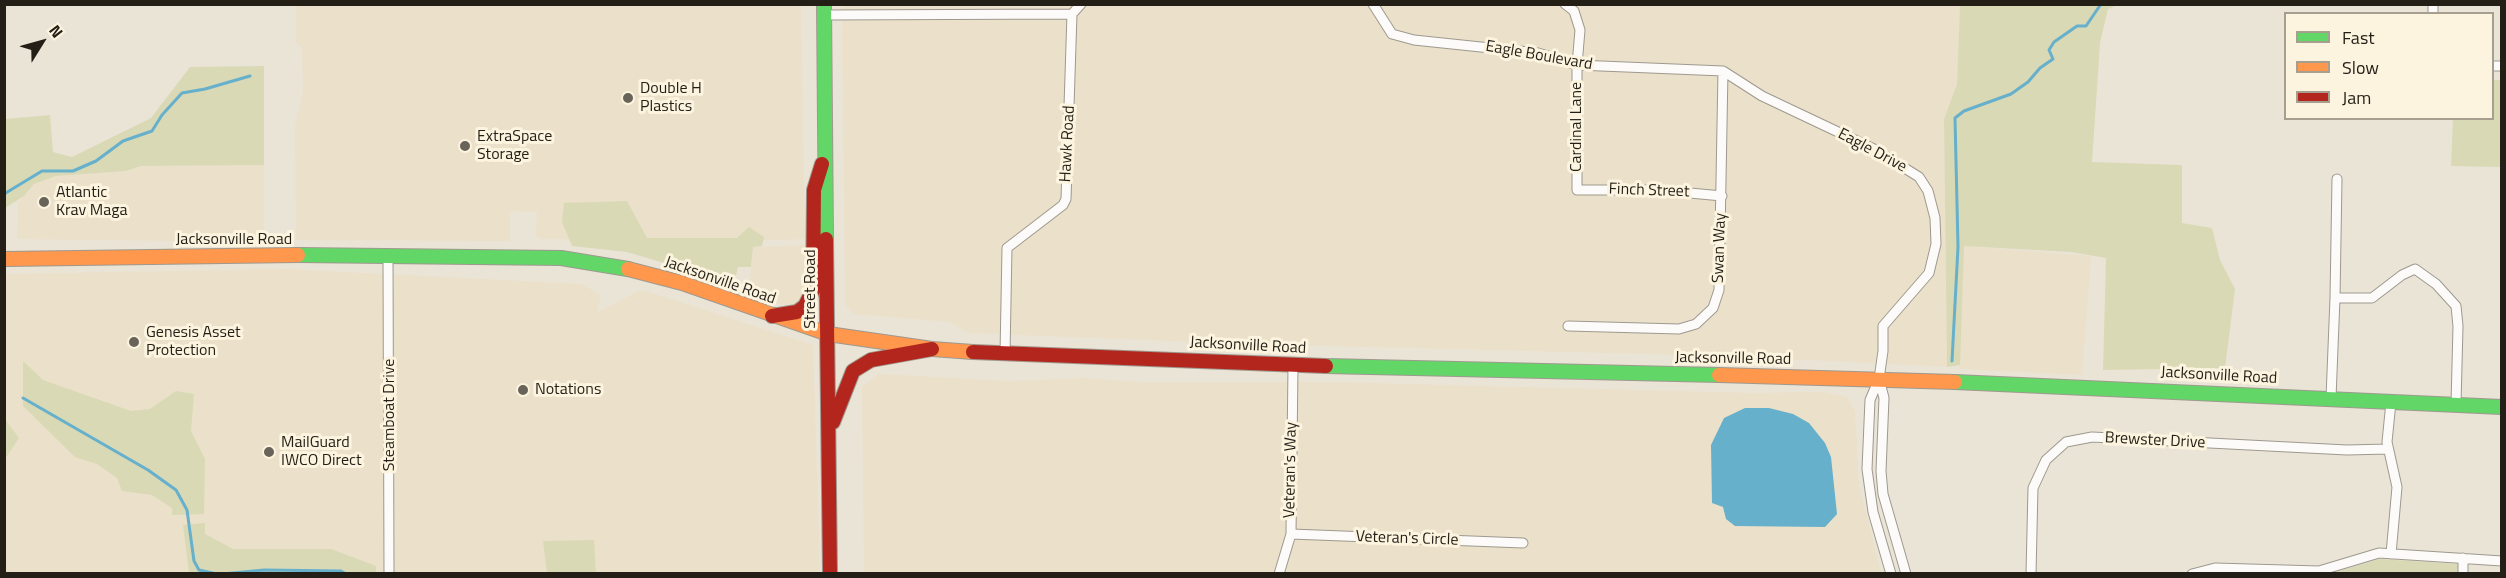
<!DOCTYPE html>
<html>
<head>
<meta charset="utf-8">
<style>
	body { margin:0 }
	#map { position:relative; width:2506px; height:578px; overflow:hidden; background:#eae4d6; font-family:"Titillium Web",sans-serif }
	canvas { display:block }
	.frame { position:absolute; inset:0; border:6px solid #231f16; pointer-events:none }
	.legend { position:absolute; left:2284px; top:12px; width:210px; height:108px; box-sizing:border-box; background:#fdf4e0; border:2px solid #a69f8f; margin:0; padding:8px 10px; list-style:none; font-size:18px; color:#231f16 }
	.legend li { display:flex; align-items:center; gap:12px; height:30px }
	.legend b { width:30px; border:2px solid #a69f8f }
	.north { position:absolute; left:12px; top:12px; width:60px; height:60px; -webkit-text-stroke:4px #fdf4e0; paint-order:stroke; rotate:53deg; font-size:16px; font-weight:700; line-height:24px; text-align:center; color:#231f16 }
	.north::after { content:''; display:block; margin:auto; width:21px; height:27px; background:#231f16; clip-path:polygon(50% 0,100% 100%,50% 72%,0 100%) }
</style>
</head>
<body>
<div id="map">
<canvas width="2506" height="578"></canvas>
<div class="frame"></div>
<ul class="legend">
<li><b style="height:8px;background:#63d668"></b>Fast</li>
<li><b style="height:8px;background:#ff974d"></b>Slow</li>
<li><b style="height:8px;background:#b3261e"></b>Jam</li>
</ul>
<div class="north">N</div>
</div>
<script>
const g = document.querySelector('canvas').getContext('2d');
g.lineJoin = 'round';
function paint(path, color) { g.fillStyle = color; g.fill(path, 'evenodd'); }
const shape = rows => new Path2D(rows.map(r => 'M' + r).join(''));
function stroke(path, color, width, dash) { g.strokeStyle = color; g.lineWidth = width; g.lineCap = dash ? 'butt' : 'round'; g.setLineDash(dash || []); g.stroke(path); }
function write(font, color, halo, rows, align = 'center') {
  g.font = font + ' "Titillium Web",sans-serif'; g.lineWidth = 6; g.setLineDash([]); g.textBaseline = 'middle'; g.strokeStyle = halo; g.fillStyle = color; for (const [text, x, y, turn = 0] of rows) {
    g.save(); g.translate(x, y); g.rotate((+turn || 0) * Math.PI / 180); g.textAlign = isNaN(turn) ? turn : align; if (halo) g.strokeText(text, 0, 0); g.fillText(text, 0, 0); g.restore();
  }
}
paint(shape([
	[296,5,801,5,805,239,741,241,540,239,536,236,537,212,510,211,510,241,296,240,295,126,303,91,302,48,296,42],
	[842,5,1960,5,1957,84,1944,119,1947,367,1730,356,1248,344,968,333,950,322,854,314,845,304],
	[264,165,264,242,17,239,18,203,34,184,56,176,126,171,141,166],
	[811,245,811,286,797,307,788,307,749,292,753,247],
	[1963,246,2091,256,2082,375,1959,369],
	[286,269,581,284,601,295,597,313,638,291,646,291,813,345,820,573,5,573,5,459,19,438,5,419,4,274],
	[878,374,1010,381,1084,378,1140,382,1329,382,1755,393,1824,392,1847,397,1855,412,1859,486,1881,573,864,573,862,387]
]), '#ebe0c9');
paint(shape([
	[1960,5,2117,5,2108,9,2100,43,2092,162,2182,165,2182,223,2212,228,2220,260,2235,289,2225,368,2103,370,2106,258,2071,252,1964,246,1960,365,1947,367,1944,119,1957,84],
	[264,66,264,165,141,166,126,171,56,176,34,184,24,196,5,208,5,119,50,115,53,152,72,157,151,118,190,67],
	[2493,80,2501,80,2501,167,2451,166,2453,119,2492,118],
	[627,201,647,238,737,238,749,227,764,237,762,246,753,247,751,267,738,267,734,284,627,252,572,246,562,222,564,203],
	[23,361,43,380,131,411,150,409,176,391,194,394,191,431,205,459,204,514,172,515,172,508,152,495,122,491,117,478,97,464,75,457,23,406],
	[5,369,5,419,19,438,5,459],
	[205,523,205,534,233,549,331,549,376,566,376,573,189,573,183,525],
	[594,540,596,573,547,573,543,541],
	[2379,559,2458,564,2458,573,2332,573]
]), '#d9d9b6');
paint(shape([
	[1745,408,1769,408,1793,414,1809,423,1825,443,1831,457,1837,514,1825,527,1735,526,1726,519,1723,507,1712,503,1711,445,1724,418]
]), '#66b0cc');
stroke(shape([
	[4,194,42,171,73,171,96,161,123,141,152,131,162,115,182,93,205,89,250,76],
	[1952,361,1958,247,1955,118,1964,111,2011,94,2028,82,2040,68,2053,59,2049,50,2054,42,2077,26,2086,26,2101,4],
	[23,398,148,470,176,490,187,510,194,561,199,570,217,574],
	[222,574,264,570,341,571,346,574]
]), '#66b0cc', 3);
const street = shape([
	[1373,4,1392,34,1414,40,1538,53,1577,65,1723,71,1762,96,1874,149,1919,177,1928,191,1935,218,1936,244,1929,273,1883,326,1883,351,1879,379,1870,400,1867,469,1873,512,1891,574],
	[1565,4,1574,11,1580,30,1577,65,1577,190,1658,190,1722,196],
	[2433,4,2433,14],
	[1072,14,1081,4],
	[825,15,1072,14],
	[2492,66,2502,66],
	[388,256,389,574],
	[2335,298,2337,179],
	[1568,326,1679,329,1696,324,1713,308,1719,290,1723,71],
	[1005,354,1007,248,1063,205,1066,199,1072,14],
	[1879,379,1884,398,1881,471,1883,494,1906,574],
	[2331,398,2335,298,2372,298,2402,275,2415,269,2436,284,2456,306,2458,326,2456,404],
	[2391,402,2387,442,2397,487,2391,554],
	[1291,534,1523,543],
	[1279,574,1291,534,1293,366],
	[2031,574,2033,488,2046,460,2066,442,2092,437,2347,450,2388,449],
	[2192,574,2215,568,2319,571,2379,553,2502,561],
	[2463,574,2463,558]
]);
const fast = shape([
	[824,4,826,239],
	[298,255,561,258,628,269],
	[1326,366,1719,375],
	[1955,382,2502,407]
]);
const slow = shape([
	[4,259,298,255],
	[628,269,682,283,828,334,932,349,973,352],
	[1719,375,1955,382]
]);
const jam = shape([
	[826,239,830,574],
	[772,316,797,312,805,306,813,290,814,190,822,164],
	[973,352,1326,366],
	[833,422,853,371,871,360,932,349]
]);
stroke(street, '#9e998f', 11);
stroke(fast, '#9e998f', 16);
stroke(slow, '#9e998f', 16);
stroke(jam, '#9e998f', 16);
stroke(street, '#fcfbf9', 9);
stroke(fast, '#63d668', 14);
stroke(slow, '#ff974d', 14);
stroke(jam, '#b3261e', 14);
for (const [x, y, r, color] of [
	[628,98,6,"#696459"],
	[465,146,6,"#696459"],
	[44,202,6,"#696459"],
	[134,342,6,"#696459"],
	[523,390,6,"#696459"],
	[269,452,6,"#696459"]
]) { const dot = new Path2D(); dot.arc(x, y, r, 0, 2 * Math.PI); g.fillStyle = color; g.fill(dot); stroke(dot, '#fdf4e0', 2); }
write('16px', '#231f16', '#fdf4e0', [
	["Eagle Boulevard",1539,56,10],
	["Cardinal Lane",1577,127,-90],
	["Hawk Road",1068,144,-87],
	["Eagle Drive",1872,151,28],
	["Finch Street",1649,191,2],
	["Jacksonville Road",234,240],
	["Swan Way",1720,248,-88],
	["Jacksonville Road",720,281,19],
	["Street Road",811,289,-90],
	["Jacksonville Road",1248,346,3],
	["Jacksonville Road",1733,359,1],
	["Jacksonville Road",2219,376,3],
	["Steamboat Drive",390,415,-90],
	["Brewster Drive",2155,441,3],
	["Veteran's Way",1291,470,-89],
	["Veteran's Circle",1407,539,2]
]);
write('16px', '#231f16', '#fdf4e0', [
	["Double H",640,89],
	["Plastics",640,107],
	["ExtraSpace",477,137],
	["Storage",477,155],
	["Atlantic",56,193],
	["Krav Maga",56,211],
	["Genesis Asset",146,333],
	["Protection",146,351],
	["Notations",535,390],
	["MailGuard",281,443],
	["IWCO Direct",281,461]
], 'left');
</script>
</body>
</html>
